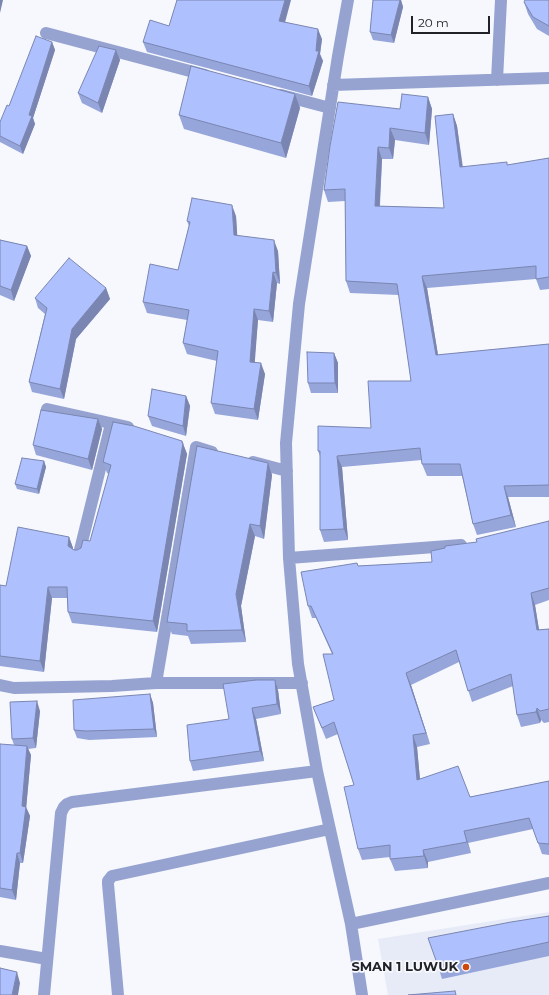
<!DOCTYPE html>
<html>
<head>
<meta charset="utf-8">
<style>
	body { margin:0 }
	#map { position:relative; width:549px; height:995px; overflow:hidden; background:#f6f8fd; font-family:Montserrat,sans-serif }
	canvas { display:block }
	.scale { position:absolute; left:411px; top:16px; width:79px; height:18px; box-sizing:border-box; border:2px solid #212227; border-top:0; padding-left:5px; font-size:12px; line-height:14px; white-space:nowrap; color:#212227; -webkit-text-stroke:3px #f6f8fd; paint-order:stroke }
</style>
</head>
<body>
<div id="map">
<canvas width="549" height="995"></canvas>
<div class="scale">20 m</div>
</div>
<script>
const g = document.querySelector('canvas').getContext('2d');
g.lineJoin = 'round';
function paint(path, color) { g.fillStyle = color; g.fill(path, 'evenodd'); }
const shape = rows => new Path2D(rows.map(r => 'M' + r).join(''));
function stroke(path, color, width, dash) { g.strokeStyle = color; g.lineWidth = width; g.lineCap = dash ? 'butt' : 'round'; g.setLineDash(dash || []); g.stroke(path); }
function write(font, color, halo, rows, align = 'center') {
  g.font = font + ' Montserrat,sans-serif'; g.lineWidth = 3.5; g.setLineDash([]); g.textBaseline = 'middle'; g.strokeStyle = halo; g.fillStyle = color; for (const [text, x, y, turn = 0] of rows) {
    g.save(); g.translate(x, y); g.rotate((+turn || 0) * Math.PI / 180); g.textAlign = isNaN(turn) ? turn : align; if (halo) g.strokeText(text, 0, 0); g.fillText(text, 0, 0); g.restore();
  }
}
paint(shape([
	[549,912,549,995,388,995,378,939]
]), '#e7ebf7');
stroke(shape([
	[348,0,338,56,299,304,286,443,289,558,298,664,317,771,351,924],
	[46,33,205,75],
	[497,80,501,0],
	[333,85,549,78],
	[281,95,330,108],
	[47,409,128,427],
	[212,452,196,447,156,683,302,683],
	[253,462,287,471],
	[79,554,111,424],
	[289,558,461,545],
	[0,685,14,688,112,686,156,683],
	[0,951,47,959],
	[44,995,61,813,64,807,67,804,72,802,317,771],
	[118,995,108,884,108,881,112,876,330,829],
	[362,995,351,924,549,883]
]), '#96a3d0', 12);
paint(shape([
	[373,0,401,0,403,7,394,43,373,40,370,32],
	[549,0,549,36,537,29,528,14,524,2],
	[285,22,322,39,320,54,323,61,312,96,147,52,143,42,169,26],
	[52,42,55,50,33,118,35,124,23,154,0,142,0,122,9,106],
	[116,50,120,60,102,113,82,103,78,93],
	[295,94,300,108,286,158,184,129,179,115],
	[428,97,432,109,429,145,395,140,393,159,382,159,380,206,444,208,453,114,457,126,463,167,508,165,549,158,549,289,540,290,536,279,427,288,438,355,549,344,549,497,508,497,516,527,477,535,473,524,462,476,427,476,422,464,422,460,342,467,348,540,324,542,320,530,320,456,318,451,371,428,411,381,399,295,350,293,346,281,345,201,328,202,324,190,400,109],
	[236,216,237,235,278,251,280,284,277,283,273,322,258,320,254,363,265,374,258,420,215,414,211,403,217,361,187,354,183,343,187,320,147,313,143,302,178,270,189,226,187,221],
	[0,240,27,246,31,256,14,301,0,295],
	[106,288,110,299,76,339,64,399,32,392,29,382,45,314,38,308,35,298],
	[334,353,338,363,338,393,311,393,308,383],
	[186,396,190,406,186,436,152,426,148,416],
	[98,419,102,429,92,470,36,455,33,445],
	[182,441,187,454,157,632,72,623,68,612,67,598,52,598,44,672,0,666,0,585,6,586,69,537,73,548,73,550,77,550,90,541,109,474,107,473,103,462],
	[44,461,46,467,39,494,17,489,15,484],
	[268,463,272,475,264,539,255,536,241,606,246,642,191,644,188,636,172,634,167,622],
	[549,521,549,600,535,605,539,630,549,629,549,722,544,723,541,720,540,723,521,727,517,715,513,686,472,702,459,662,411,685,430,744,417,747,420,779,470,797,549,781,549,855,542,854,533,829,468,843,471,853,428,862,428,868,395,871,390,859,390,857,362,860,358,849,354,785,338,734,326,739,313,707,334,700,332,654,316,618,312,618,308,606,358,566,432,562,477,542],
	[278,690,281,714,256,719,264,761,193,771,190,761,229,719],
	[150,694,153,703,157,737,89,740,77,738,74,730],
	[40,711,36,748,28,749,31,755,26,807,30,816,23,863,20,863,16,900,0,897,0,747,14,745,12,739],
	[549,916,549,956,442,979,438,966]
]), '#96a5da');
paint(shape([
	[0,0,3,0,0,13],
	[285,0,291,0,283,30,279,21],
	[400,0,401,0,403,7,394,43,391,35],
	[318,29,322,39,320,54,323,61,312,96,309,86,316,51],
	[52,42,55,50,33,118,35,124,23,154,20,146,29,115],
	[116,50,120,60,102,113,98,103],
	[295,94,300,108,286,158,281,143],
	[428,97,432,109,429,145,425,133],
	[453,114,457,126,464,179,460,167],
	[390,128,395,140,393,159,389,148],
	[378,147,382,159,379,217,375,206],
	[232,205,236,216,238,246,234,235],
	[274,240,278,251,280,284,276,273],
	[27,246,31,256,14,301,11,290],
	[273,272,277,283,273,322,269,311],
	[422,276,427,288,440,367,436,355],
	[106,288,110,299,76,339,64,399,60,389,72,329],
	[254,309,258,320,254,373,250,362],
	[334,353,338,363,338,393,335,383],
	[261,363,265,374,258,420,254,409],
	[186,396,190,406,186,436,183,426],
	[98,419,102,429,92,470,88,459],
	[182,441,187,454,157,632,153,621],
	[337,456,342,467,348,540,344,529],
	[44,461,46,467,39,494,37,489],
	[268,463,272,475,264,539,260,526],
	[504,486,508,497,516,527,511,515],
	[250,524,255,536,241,606,246,642,242,630,236,594],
	[69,537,73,548,72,556,68,546],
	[48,587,52,598,44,672,40,661],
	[531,593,535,605,541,642,537,630],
	[406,673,411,685,430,744,426,733],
	[275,680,278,690,281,714,277,704],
	[150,694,153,703,157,737,154,729],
	[37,701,40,711,36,748,33,738],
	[252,708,256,719,264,761,260,751],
	[537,708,541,720,540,723,536,712],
	[413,735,417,747,421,791,417,780],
	[27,746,31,755,26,810,26,807,30,816,23,863,20,853,22,806],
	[464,831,468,843,471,853,467,842],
	[423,850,428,862,428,868,424,856],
	[17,853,20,863,16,900,12,890],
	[17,972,20,983,18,995,12,995]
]), '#7a86b1');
const building = shape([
	[177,0,285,0,279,21,318,29,316,51,319,51,309,86,143,42,150,20,169,26,177,0],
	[373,0,400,0,391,35,370,32,373,0],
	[525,0,549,0,549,26,533,17,524,2,525,0],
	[36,36,52,42,29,115,32,116,20,146,0,136,0,122,7,105,9,106,36,36],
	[99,46,116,50,98,103,78,93,99,46],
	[191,66,295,94,281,143,179,115,191,66],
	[402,94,428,97,425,133,390,128,389,148,378,147,375,206,444,208,435,116,453,114,460,167,507,162,507,165,549,158,549,277,536,279,536,266,422,276,436,355,549,344,549,485,504,486,511,515,473,524,460,464,422,464,420,448,337,456,344,529,320,530,320,451,318,451,318,426,371,428,368,381,411,381,397,284,346,281,345,189,324,190,330,146,338,102,400,109,402,94],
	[192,198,232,205,234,235,274,240,276,273,273,272,269,311,254,309,250,362,261,363,254,409,211,403,218,351,183,343,189,310,143,302,150,264,178,270,190,222,187,221,192,198],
	[0,240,27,246,11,290,0,286,0,240],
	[69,258,106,288,72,329,60,389,29,382,47,308,35,298,69,258],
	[307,352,334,353,335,383,308,383,307,352],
	[152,389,186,396,183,426,148,416,152,389],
	[41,410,98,419,88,459,33,445,41,410],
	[113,422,134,426,182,441,182,443,183,443,153,621,68,612,67,587,48,587,40,661,0,656,0,585,6,586,18,527,69,537,68,546,74,550,77,550,81,548,83,540,90,541,111,465,103,462,113,422],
	[197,446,268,463,260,526,250,524,236,594,242,630,187,631,187,624,167,622,197,446],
	[22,458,44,461,37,489,15,484,22,458],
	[549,521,549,588,531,593,537,630,549,629,549,709,540,711,537,708,536,712,517,715,511,674,468,691,456,650,406,673,426,733,413,735,417,780,458,766,470,797,549,781,549,844,538,843,529,818,464,831,467,842,423,850,424,856,390,859,390,845,358,849,344,787,354,785,334,722,322,728,313,707,334,700,323,654,333,654,311,606,308,606,301,572,357,563,358,566,432,562,431,551,445,548,445,546,477,542,476,539,549,521],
	[256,680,275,680,277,704,252,708,260,751,190,761,187,725,229,719,223,684,256,680],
	[150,694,154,729,86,731,74,730,73,700,150,694],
	[37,701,33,738,12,739,10,702,37,701],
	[0,744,27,746,22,806,26,807,20,853,17,853,12,890,0,888,0,744],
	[549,916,549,942,438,966,428,938,511,922,549,916],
	[0,968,17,972,12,995,0,995,0,968],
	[455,991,456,995,408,995,455,991]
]);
paint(building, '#aec0fd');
stroke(building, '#7a86b1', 1);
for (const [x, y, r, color] of [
	[466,967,4,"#ce4809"]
]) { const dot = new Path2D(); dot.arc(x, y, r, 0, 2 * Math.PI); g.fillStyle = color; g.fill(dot); stroke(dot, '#f6f8fd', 1.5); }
write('bold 13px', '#212227', '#f6f8fd', [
	["SMAN 1 LUWUK",458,967]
], 'right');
</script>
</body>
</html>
